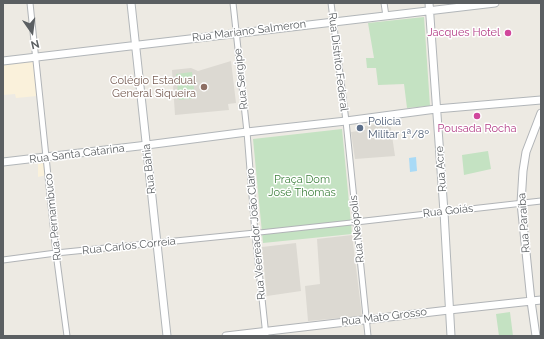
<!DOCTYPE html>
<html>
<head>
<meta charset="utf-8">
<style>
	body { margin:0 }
	#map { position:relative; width:544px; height:339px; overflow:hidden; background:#edeae3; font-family:Raleway,sans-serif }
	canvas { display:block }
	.frame { position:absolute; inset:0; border:4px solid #5b5f62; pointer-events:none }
	.north { position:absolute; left:12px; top:12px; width:40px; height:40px; -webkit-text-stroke:3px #fff; paint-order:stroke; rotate:166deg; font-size:11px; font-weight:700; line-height:16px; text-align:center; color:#5b5f62 }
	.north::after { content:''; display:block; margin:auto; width:14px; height:18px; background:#5b5f62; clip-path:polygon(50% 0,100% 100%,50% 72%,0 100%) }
</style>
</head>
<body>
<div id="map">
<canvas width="544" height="339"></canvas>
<div class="frame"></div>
<div class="north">N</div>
</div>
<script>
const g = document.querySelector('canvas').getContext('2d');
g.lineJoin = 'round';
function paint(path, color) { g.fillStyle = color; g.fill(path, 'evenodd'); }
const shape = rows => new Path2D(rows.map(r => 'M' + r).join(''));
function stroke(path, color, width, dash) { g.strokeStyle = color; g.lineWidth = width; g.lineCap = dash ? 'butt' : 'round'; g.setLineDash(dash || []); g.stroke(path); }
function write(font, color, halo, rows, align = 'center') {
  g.font = font + ' Raleway,sans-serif'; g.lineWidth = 3; g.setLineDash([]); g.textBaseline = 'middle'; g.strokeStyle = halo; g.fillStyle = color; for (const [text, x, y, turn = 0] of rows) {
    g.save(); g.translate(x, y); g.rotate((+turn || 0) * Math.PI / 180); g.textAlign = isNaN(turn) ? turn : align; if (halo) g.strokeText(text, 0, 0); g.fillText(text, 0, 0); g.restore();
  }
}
paint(shape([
	[33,61,37,96,16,98,15,94,3,95,3,65],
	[44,163,46,164,47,175,38,177,38,164]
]), '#faf1db');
paint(shape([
	[231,61,236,103,228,104,229,110,175,115,172,70,191,68,198,71],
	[390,122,395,156,355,159,351,132,365,130,365,126],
	[352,235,362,316,308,321,305,286,320,284,317,239],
	[296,243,301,291,267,296,262,247]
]), '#dcd9d2');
paint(shape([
	[424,17,430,106,407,108,404,84,378,85,376,68,367,68,366,58,374,58,368,23],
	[192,72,195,98,179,100,176,74],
	[342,129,352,234,263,243,253,139],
	[488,151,491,169,464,175,462,155],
	[510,312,513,336,499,336,496,314]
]), '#c4e2c2');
paint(shape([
	[416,157,417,171,410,172,409,158]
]), '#a9daf6');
const pedestrian = shape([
	[255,233,356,222]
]);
const minor = shape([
	[30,3,56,253,67,336],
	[233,3,247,132,255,233,266,336],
	[331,3,346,121,368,336],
	[384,3,386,16],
	[356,222,541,201],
	[3,260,56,253,255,233]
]);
const tertiary = shape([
	[226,336,449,310,541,300],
	[536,336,531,301,521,203,523,171,526,152,541,113]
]);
const secondary = shape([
	[131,3,167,336],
	[429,3,444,212,451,336],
	[3,61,495,3],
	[3,162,139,146,247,132,346,121,436,109,541,100]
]);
stroke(pedestrian, '#b1b4b7', 6);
stroke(minor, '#b1b4b7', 7);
stroke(tertiary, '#b1b4b7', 9);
stroke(secondary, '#b2b6b9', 9);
stroke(pedestrian, '#fff', 4);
stroke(minor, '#fff', 5);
stroke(tertiary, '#fff', 7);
stroke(secondary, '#fff', 7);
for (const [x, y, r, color] of [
	[508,33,4,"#d1479c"],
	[204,87,4,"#8d6e63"],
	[477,116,4,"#d1479c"],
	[360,128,4,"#5c6f8a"]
]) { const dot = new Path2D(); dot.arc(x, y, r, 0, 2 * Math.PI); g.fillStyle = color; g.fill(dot); stroke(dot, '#fff', 1.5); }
write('11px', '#5b5f62', '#fff', [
	["Rua Mariano Salmeron",249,31,-7],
	["Rua Distrito Federal",338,62,83],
	["Rua Sergipe",241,79,-96],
	["Rua Santa Catarina",77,154,-7],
	["Rua Bahia",149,169,-96],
	["Rua Acre",441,169,-94],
	["Rua Goiás",448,211,-6],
	["Rua Pernambuco",53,217,-96],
	["Rua Paraíba",524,223,-94],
	["Rua Neópolis",357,229,-96],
	["Rua Veereador João Claro",256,234,-95],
	["Rua Carlos Correia",129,246,-6],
	["Rua Mato Grosso",384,317,-7]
]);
write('11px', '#b23c85', '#fff', [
	["Jacques Hotel",500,33],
	["Pousada Rocha",477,129,"center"]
], 'right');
write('11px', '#785e54', '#fff', [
	["Colégio Estadual",196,81],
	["General Siqueira",196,94]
], 'right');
write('11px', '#4e5e75', '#fff', [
	["Policia",368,122],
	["Militar 1ª/8º",368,135]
], 'left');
write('11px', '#3e803d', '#fff', [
	["Praça Dom",302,180],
	["José Thomas",302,193]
]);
</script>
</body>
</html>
